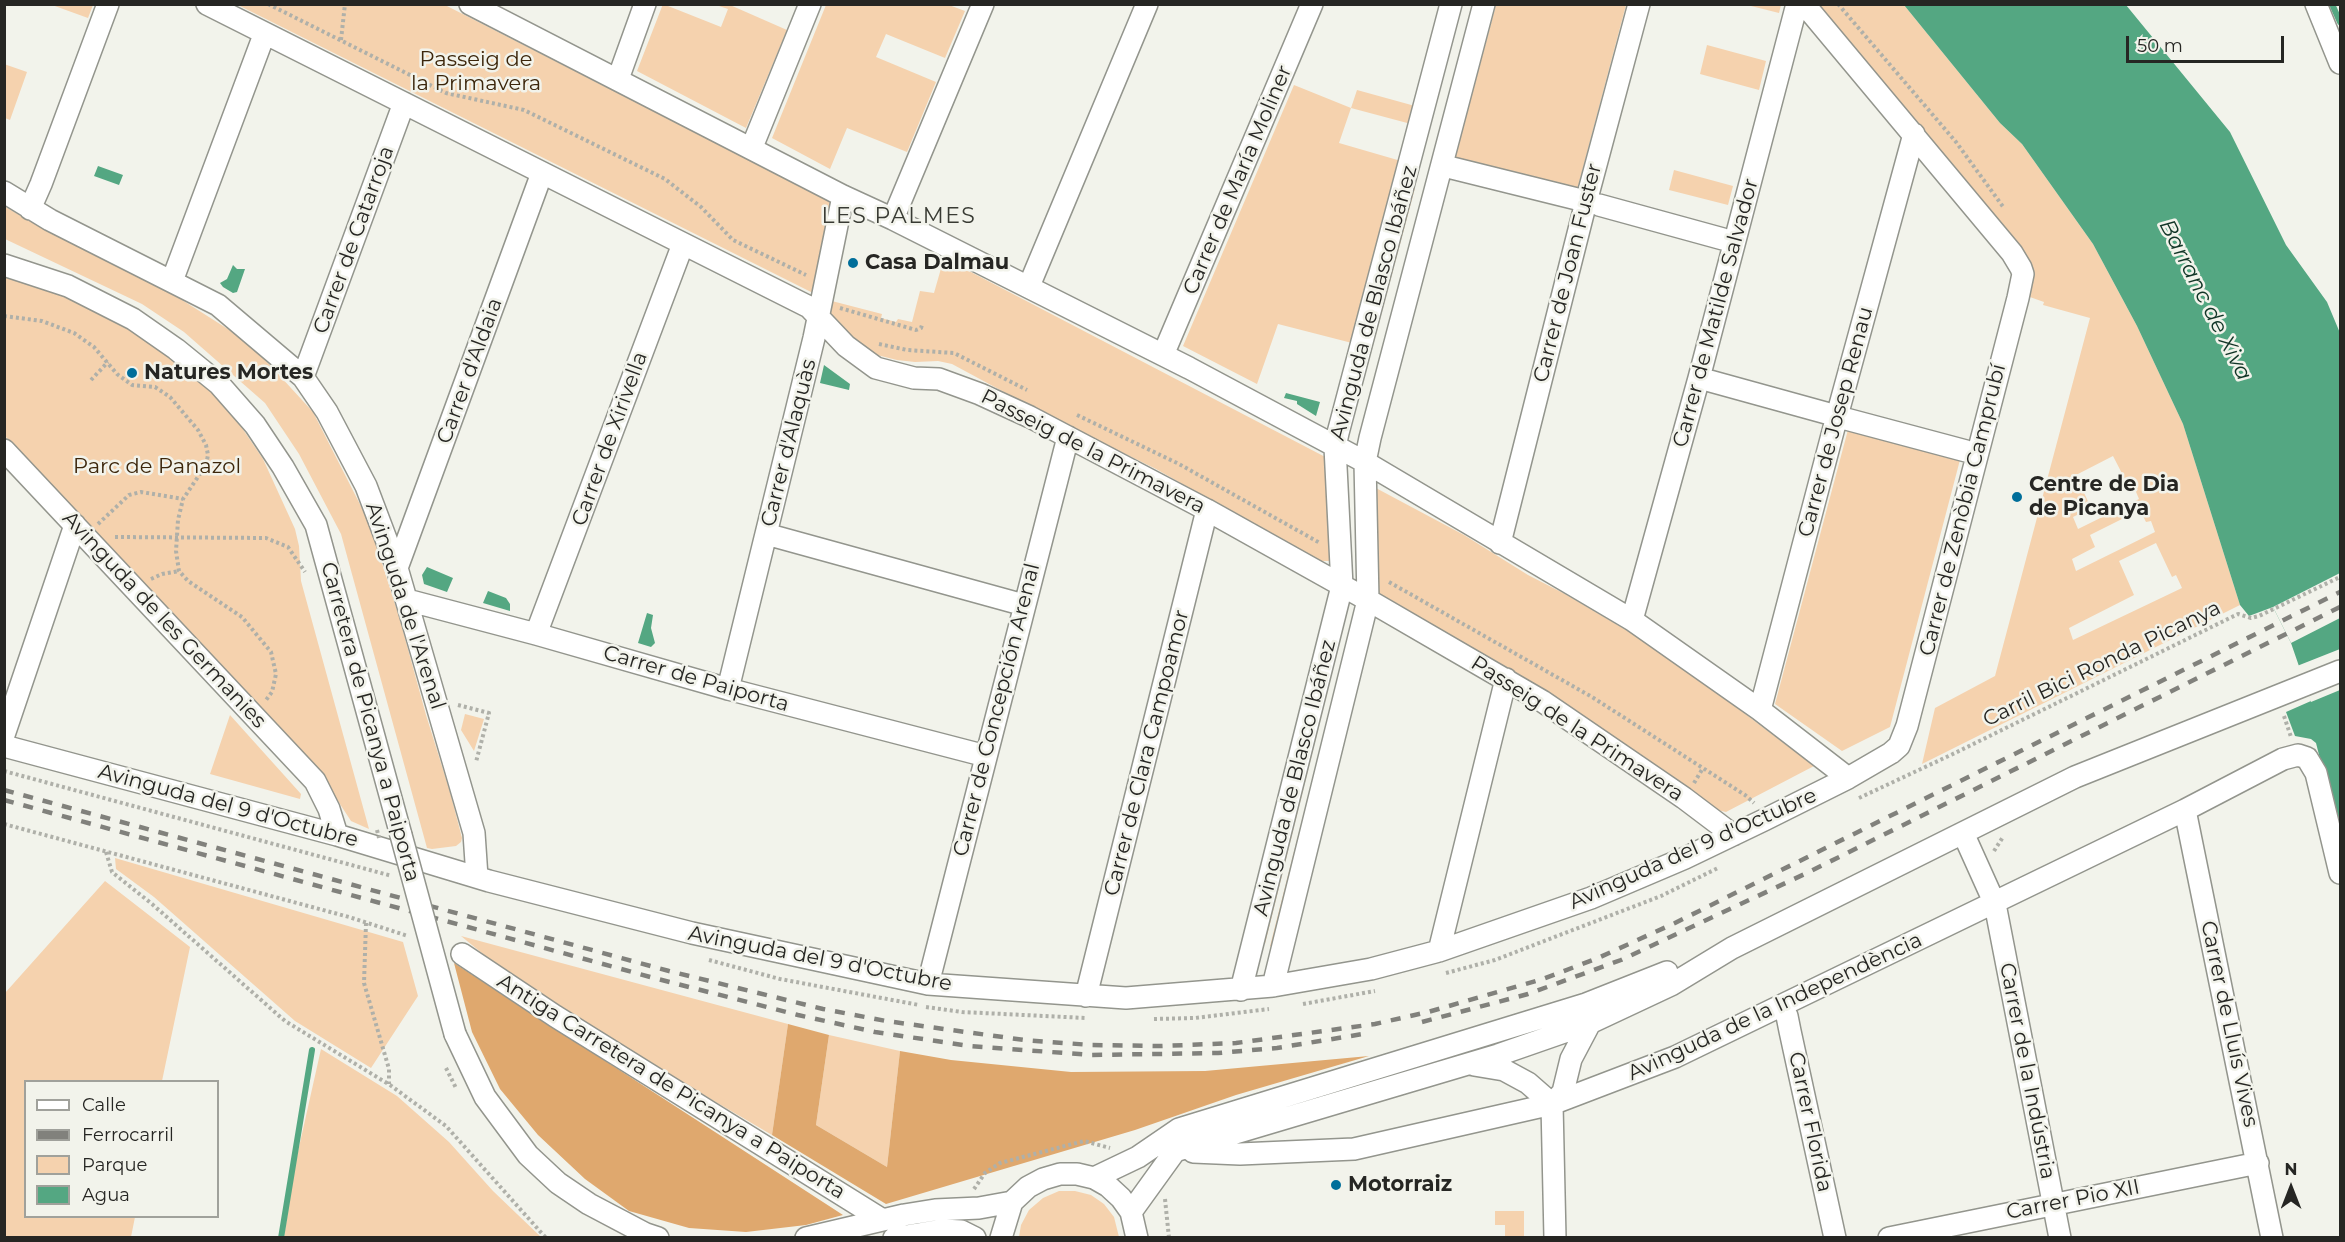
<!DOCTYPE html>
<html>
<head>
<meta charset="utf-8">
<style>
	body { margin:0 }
	#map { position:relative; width:2345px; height:1242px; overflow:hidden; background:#f2f3eb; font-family:Montserrat,sans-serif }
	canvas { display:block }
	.frame { position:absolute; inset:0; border:6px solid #262623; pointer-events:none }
	.legend { position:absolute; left:24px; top:1080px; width:195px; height:138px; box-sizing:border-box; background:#f2f3eb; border:2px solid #a0a19b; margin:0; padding:8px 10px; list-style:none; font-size:18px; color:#262623 }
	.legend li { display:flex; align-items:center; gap:12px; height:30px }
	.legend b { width:30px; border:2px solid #a0a19b }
	.north { position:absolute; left:2261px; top:1158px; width:60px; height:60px; -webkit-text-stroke:4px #f2f3eb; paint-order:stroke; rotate:0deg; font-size:16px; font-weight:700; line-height:24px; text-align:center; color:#262623 }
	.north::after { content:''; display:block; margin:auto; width:21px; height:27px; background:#262623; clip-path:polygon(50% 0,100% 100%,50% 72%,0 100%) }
	.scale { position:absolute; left:2126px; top:36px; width:158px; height:27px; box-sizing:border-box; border:3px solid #262623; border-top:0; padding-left:8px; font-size:18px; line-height:21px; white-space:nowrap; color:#262623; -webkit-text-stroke:4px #f2f3eb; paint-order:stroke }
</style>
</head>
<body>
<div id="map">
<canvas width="2345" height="1242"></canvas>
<div class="frame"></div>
<ul class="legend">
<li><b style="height:8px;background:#fff"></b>Calle</li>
<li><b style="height:8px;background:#81817c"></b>Ferrocarril</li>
<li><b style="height:16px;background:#f5d2ae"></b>Parque</li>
<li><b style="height:16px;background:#54a782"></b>Agua</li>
</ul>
<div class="north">N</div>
<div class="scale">50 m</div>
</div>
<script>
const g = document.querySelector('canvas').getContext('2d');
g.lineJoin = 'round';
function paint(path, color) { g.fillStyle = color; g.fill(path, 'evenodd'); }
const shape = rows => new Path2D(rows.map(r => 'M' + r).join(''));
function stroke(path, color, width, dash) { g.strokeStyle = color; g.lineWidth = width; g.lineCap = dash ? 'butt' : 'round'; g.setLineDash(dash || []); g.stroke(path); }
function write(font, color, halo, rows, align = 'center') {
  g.font = font + ' Montserrat,sans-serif'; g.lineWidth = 5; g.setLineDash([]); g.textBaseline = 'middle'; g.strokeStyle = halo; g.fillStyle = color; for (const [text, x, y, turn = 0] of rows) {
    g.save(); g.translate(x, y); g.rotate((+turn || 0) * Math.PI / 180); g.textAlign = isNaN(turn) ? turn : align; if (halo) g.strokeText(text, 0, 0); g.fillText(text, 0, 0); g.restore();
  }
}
paint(shape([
	[663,4,721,27,728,9,716,5,730,5,787,30,746,128,637,71],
	[52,5,93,5,88,18],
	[238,5,445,5,830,201,813,293],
	[949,5,965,11,945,58,886,34,876,57,936,82,907,152,847,128,830,169,772,138,826,5],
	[1496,5,1626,5,1576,194,1454,161],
	[1747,5,1781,4,1781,5,1779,13],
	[1818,5,1904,5,2000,123,2022,144,2093,244,2137,326,2183,424,2240,605,1922,764,1935,708,1995,676,2090,318,2043,305,2044,302,2027,296,2031,279],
	[2113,456,2130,489,2134,487,2139,499,2078,529,2073,517,2091,508,2076,475],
	[2140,510,2146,522,2151,521,2155,532,2076,571,2072,559,2095,547,2090,535],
	[2156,543,2172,577,2176,575,2182,588,2073,640,2069,628,2134,595,2119,561],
	[1707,45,1766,61,1759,90,1700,74],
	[4,64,27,72,10,120,5,118],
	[1294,85,1351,108,1357,90,1415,106,1411,124,1351,108,1339,143,1401,161,1352,343,1278,324,1257,384,1183,346],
	[1674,170,1733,186,1728,205,1669,190],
	[1409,186,1415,188,1352,424,1347,422],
	[4,206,45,230,179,298,242,338,269,364,313,412,369,522,400,620,426,715,450,792,462,838,461,842,456,846,432,849,427,848,341,534,299,454,265,403,184,332,142,304,5,239],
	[944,258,1331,460,1330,561,1321,561,1302,552,1156,469,1054,419,952,364,938,361,915,362,897,360,877,355,858,345,841,329,827,308,828,300,882,314,881,318,896,322,898,319,912,322,920,291,934,293],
	[5,277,62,295,121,322,166,352,212,392,234,416,263,459,295,529,299,546,301,581,369,829,351,821,323,778,214,665,5,436],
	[1849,426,1961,456,1890,727,1842,751,1775,704],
	[1374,487,1464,535,1528,575,1565,594,1631,633,1682,666,1814,766,1726,812,1717,810,1469,647,1374,591],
	[1340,623,1344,625,1265,944,1260,943],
	[1351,627,1275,948,1270,946],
	[465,714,484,719,474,751,461,730],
	[230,715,301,794,300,799,210,774],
	[115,858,403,942,418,996,371,1068,295,1021,154,897,116,869],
	[105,881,190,947,162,1081,26,1082,26,1216,135,1217,131,1237,5,1237,5,993],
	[461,936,788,1024,772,1135,559,1010,494,963],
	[829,1035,900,1051,887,1167,816,1125],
	[321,1049,397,1096,449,1142,493,1191,541,1237,284,1237,295,1165],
	[1059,1191,1075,1191,1091,1195,1104,1204,1114,1217,1119,1237,1019,1237,1021,1225,1029,1210,1043,1198],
	[1495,1211,1524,1211,1524,1237,1505,1237,1505,1225,1495,1225]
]), '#f5d2ae');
paint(shape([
	[454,963,678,1108,843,1215,806,1225,746,1232,689,1228,629,1211,585,1179,538,1135,500,1089,472,1032],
	[788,1024,829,1035,816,1125,887,1167,900,1051,951,1060,1071,1072,1205,1071,1369,1056,1236,1095,1135,1130,886,1204,772,1135]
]), '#dfa86e');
paint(shape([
	[1904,5,2126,5,2230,132,2286,245,2327,302,2340,333,2340,838,2316,743,2311,739,2295,736,2286,712,2311,701,2291,643,2273,607,2249,616,2240,605,2183,424,2137,326,2093,244,2022,144,2000,123],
	[98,166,123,175,119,185,94,176],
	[233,265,237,269,245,269,237,292,233,293,223,287,220,283,227,279],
	[824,365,850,384,849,390,820,383],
	[1286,393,1320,402,1316,416,1297,404,1297,401,1284,398],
	[427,567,453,578,447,592,424,584,422,575],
	[488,591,506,598,510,604,510,611,483,603],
	[647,613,653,615,651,628,655,643,651,647,638,643]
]), '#54a782');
paint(shape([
	[2340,573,2340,618,2291,643,2273,607],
	[2340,649,2340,690,2311,702,2297,666]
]), '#f2f3eb');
stroke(shape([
	[2332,4,2340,22],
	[281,1238,312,1050]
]), '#54a782', 6);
const minor = shape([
	[207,4,809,307,846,346,876,368,914,378,939,379,980,394,1030,417,1207,510,1368,600,1542,701,1684,798,1733,835],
	[470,4,843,196,893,219,1189,368,1365,462,1632,620,1760,710,1848,778],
	[2316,4,2340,63],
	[618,79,645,4],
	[752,147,810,4],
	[1448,167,1577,199],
	[4,192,50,220,218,305,303,377,327,412,366,486,397,568,474,833,477,877],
	[1599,205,1723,239],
	[30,209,41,184,108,4],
	[893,219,983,4],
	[4,265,68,286,133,319,176,349,219,384,255,425,283,467,316,525,401,835],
	[172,281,264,35],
	[1029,286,1147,4],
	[1163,355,1312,4],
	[303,377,404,103],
	[1710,381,1826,413],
	[1846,419,1966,451],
	[4,450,315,781,329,809,337,835],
	[766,534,1024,605],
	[1500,543,1586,202,1639,4],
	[397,568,542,173],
	[407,600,536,634,728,689,986,756],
	[1632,620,1699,378,1797,4],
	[536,634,683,244],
	[728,689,814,338,843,196],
	[1760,710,1837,416,1914,134],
	[4,735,75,525],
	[4,746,337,835,489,881,692,933,928,984,1126,998,1273,986,1371,969,1439,951,1591,898,1685,858,1764,820,1848,778,1891,753,1899,746,1907,726,2018,298,2023,274,2021,268,2012,253,1804,4],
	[2185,810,2272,1238],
	[1963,833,1995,904,2060,1238],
	[1439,951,1506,679],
	[462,954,555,1016,881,1219],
	[928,984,1068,437],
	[1273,986,1368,600,1365,462,1370,438,1484,4],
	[1241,990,1342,586,1335,447,1338,433,1451,4],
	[1086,996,1207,510],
	[1781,1007,1787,1016,1790,1031,1835,1238],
	[455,1034,485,1097,528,1155,558,1183,589,1204,646,1234,658,1238],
	[1474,1065,1504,1070,1528,1083,1552,1104],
	[1552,1104,1555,1238],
	[1552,1104,1563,1092,1571,1059,1590,1023],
	[1193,1152,1240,1154,1354,1149,1552,1104,1675,1057,2185,810,2283,759,2298,755,2307,758,2316,773,2340,873],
	[1094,1178,1138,1157,1179,1129,1586,1004,1667,972],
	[1131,1212,1175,1151,1498,1055,1590,1023,1671,985,1732,948,2075,777,2340,671],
	[806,1238,904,1215,935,1210,979,1208,1012,1202],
	[894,1238,942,1230,961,1231,975,1238],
	[1001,1238,1012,1202,1028,1187,1043,1179,1060,1174,1077,1174,1094,1178,1108,1186,1121,1198,1131,1212,1137,1238],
	[1889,1238,2258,1163]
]);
stroke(minor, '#93958d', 24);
stroke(shape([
	[268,4,446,93,524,110,665,179,701,207,733,240,806,275],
	[1838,4,1956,142,2004,208],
	[341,40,345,4],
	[840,308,916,330,921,328,922,325],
	[4,316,42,321,74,333,94,347,117,374,132,385,155,387,170,397,198,430,206,445,208,455,206,465,183,499,178,520,176,551,179,571,188,581,242,617,271,652,276,674,272,692,266,700],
	[879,344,907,350,954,353,1027,390],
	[91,380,108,362],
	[1077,415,1179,464,1320,543],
	[98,524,129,495,141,492,183,499],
	[115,537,266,538,288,547,305,572],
	[151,579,162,574,179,571],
	[1389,582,1592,697,1745,795,1754,803],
	[458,705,489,713,476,762],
	[2284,716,2291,737],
	[4,771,392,876],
	[1694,783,1703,768],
	[1859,798,1955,753,2238,614,2251,618,2259,616,2340,577],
	[4,824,349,917,408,936],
	[1994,851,2003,837],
	[106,852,112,872,152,904,285,1021,390,1085,446,1126,546,1238],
	[366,923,364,983,389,1069,389,1084],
	[709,960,780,979,919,1005],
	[1446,973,1495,960,1661,896,1718,868],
	[1303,1004,1375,991],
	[926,1007,962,1012,1086,1018],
	[1154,1019,1195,1018,1269,1009],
	[446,1068,456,1088],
	[974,1189,985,1173,1000,1163,1084,1141,1110,1148],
	[1165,1199,1169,1238]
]), '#afb0a9', 4, [3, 3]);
stroke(minor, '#fff', 21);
stroke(shape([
	[4,790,669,971,823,1009,886,1021,1024,1040,1091,1045,1161,1046,1236,1043,1375,1024,1428,1012,1543,979,1598,958,1675,923,2340,592],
	[4,800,654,978,798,1015,875,1032,970,1046,1091,1055,1218,1053,1277,1048,1369,1033],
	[1422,1022,1528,994,1621,960,1809,872,2340,607]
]), '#81817c', 4.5, [10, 10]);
const minorBridge = shape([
	[401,835,455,1034]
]);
stroke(minorBridge, '#93958d', 24, []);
stroke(shape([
	[377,830,379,838]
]), '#afb0a9', 4, [3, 3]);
stroke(minorBridge, '#fff', 21);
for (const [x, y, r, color] of [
	[853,263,6,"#006e9a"],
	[132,373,6,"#006e9a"],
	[2017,497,6,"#006e9a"],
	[1336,1185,6,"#006e9a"]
]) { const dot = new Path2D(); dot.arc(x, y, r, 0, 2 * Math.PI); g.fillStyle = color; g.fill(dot); stroke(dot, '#f2f3eb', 2); }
write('21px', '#3c260b', '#f2f3eb', [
	["Passeig de",476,60],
	["la Primavera",476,84],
	["Parc de Panazol",157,467]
]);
write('21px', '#262623', '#f2f3eb', [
	["Carrer de María Moliner",1238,180,-67],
	["Carrer de Catarroja",354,240,-70],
	["Carrer de Joan Fuster",1568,273,-76],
	["Avinguda de Blasco Ibáñez",1374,303,-75],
	["Carrer de Matilde Salvador",1716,313,-75],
	["Carrer d'Aldaia",470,371,-70],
	["Carrer de Josep Renau",1836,422,-75],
	["Carrer de Xirivella",610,439,-70],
	["Carrer d'Alaquàs",789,443,-76],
	["Passeig de la Primavera",1093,452,27],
	["Carrer de Zenòbia Camprubí",1963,510,-76],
	["Avinguda de l'Arenal",405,606,72],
	["Avinguda de les Germanies",164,620,47],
	["Carril Bici Ronda Picanya",2102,664,-26],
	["Carrer de Paiporta",696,679,16],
	["Carrer de Concepción Arenal",997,710,-76],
	["Carretera de Picanya a Paiporta",370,722,75],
	["Passeig de la Primavera",1577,729,33],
	["Carrer de Clara Campoamor",1147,753,-76],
	["Avinguda de Blasco Ibáñez",1295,778,-76],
	["Avinguda del 9 d'Octubre",228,806,15],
	["Avinguda del 9 d'Octubre",1693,849,-24],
	["Avinguda del 9 d'Octubre",820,959,11],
	["Avinguda de la Independència",1775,1007,-25],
	["Carrer de Lluís Vives",2229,1024,78],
	["Carrer de la Indústria",2027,1071,79],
	["Antiga Carretera de Picanya a Paiporta",671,1087,32],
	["Carrer Florida",1810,1122,78],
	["Carrer Pio XII",2073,1200,-11]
]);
write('bold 21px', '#262623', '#f2f3eb', [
	["Casa Dalmau",865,263],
	["Natures Mortes",144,373],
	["Centre de Dia",2029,485],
	["de Picanya",2029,509],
	["Motorraiz",1348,1185]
], 'left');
g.letterSpacing = '1.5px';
write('22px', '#383a33', '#f2f3eb', [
	["LES PALMES",899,217]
]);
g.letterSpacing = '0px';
write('italic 22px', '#103526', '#f2f3eb', [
	["Barranc de Xiva",2205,300,63]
]);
</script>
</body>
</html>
